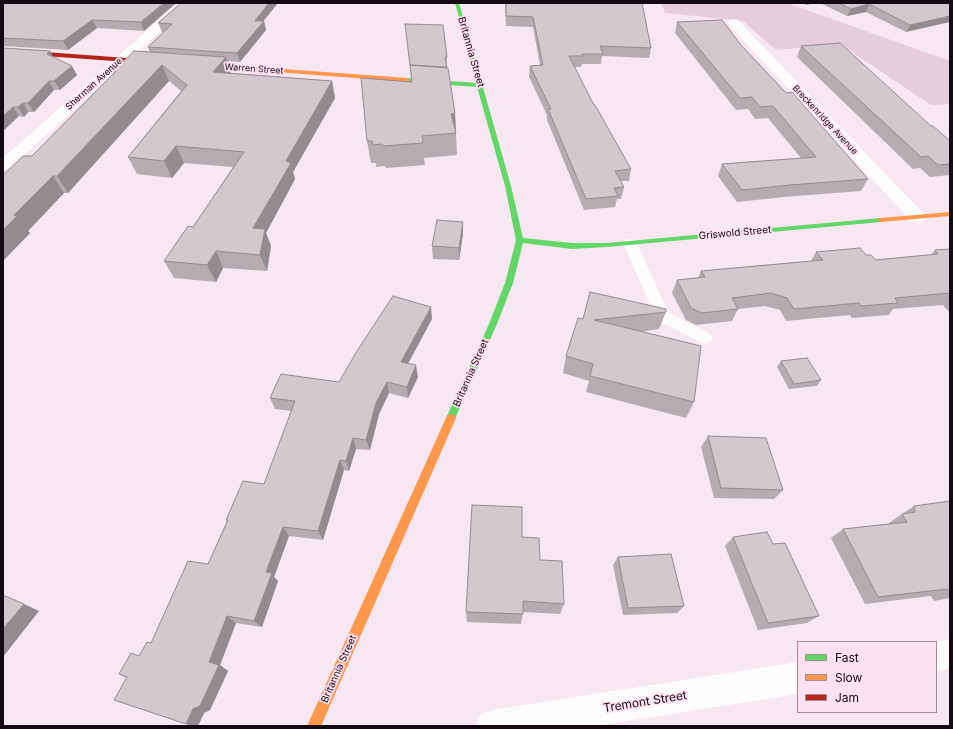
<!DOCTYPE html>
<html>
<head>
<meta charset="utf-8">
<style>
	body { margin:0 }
	#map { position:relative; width:953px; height:729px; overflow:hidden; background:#f7e7f0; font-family:Inter,sans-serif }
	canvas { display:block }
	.frame { position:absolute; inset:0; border:4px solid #150a11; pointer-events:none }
	.legend { position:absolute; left:797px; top:641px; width:140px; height:72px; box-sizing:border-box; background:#fde1f1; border:1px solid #a08b97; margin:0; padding:5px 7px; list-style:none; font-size:12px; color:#150a11 }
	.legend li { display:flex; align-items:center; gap:8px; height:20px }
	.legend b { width:20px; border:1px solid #a08b97 }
</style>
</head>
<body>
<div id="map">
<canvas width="953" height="729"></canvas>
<div class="frame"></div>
<ul class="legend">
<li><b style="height:5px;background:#63d668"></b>Fast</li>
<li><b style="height:5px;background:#ff974d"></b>Slow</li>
<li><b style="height:5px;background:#b3261e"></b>Jam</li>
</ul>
</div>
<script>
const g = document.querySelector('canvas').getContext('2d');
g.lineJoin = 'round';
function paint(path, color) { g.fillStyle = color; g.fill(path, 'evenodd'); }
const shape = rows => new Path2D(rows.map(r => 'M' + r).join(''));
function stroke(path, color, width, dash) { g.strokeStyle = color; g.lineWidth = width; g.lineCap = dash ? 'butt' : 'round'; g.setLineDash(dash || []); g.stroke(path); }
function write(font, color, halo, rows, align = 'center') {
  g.font = font + ' Inter,sans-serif'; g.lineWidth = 3.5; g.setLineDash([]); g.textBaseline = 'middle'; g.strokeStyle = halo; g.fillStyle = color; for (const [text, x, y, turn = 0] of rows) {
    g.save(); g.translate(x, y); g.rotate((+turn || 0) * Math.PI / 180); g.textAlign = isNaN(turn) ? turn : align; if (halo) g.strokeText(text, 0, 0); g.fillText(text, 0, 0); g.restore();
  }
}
paint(shape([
	[661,3,787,3,950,61,950,104,931,105,840,44,776,50,743,21,665,13]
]), '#e5cedb');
paint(shape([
	[630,239,635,240,637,243,668,312,710,334,713,338,710,342,705,344,700,342,657,320,623,243,625,240,630,239]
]), '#fefbfd');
paint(shape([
	[178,3,191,3,9,169,3,171,3,158,178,3],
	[734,19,738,20,923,213,926,217,923,221,917,223,911,221,730,26,728,23,730,20,734,19],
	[950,639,950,669,936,671,936,642,933,642,950,639],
	[798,662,798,694,595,726,476,726,480,714,492,710,798,662]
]), '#fefbfd');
paint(shape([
	[455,3,459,3,511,186,523,238,572,243,607,243,881,218,885,220,881,222,607,247,572,249,523,243,513,283,497,324,454,421,451,422,448,421,446,418,489,324,505,283,516,240,505,186,477,87,407,82,404,80,407,78,477,83,455,3]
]), '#63d668');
paint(shape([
	[200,63,407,78,410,80,407,82,198,66,198,64,200,63],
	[950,212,950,216,881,222,877,220,881,218,950,212],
	[451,414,454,415,456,418,321,726,307,726,446,418,448,415,451,414]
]), '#ff974d');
paint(shape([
	[3,49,155,60,158,62,155,64,3,53,3,49]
]), '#b3261e');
paint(shape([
	[3,3,176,3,144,31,97,28,68,50,3,46],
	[181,3,278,3,263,21,264,21,266,30,240,62,227,61,231,73,332,81,335,98,293,172,295,179,266,233,271,246,267,271,223,268,216,282,174,278,164,261,193,227,233,167,184,163,172,178,137,174,128,157,181,91,169,81,68,193,64,193,28,231,30,233,3,261,3,175,32,156,114,73,113,71,150,52,148,47,164,32,162,32,158,23],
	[505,3,642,3,651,48,649,58,602,56,601,64,582,64,581,67,574,67,594,105,631,169,629,181,621,181,624,187,621,199,617,199,615,207,584,210,547,120,547,115,529,77,530,66,540,65,533,27,506,26],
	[802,3,813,3,807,5],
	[820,3,950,3,906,32,866,12,847,16],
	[677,22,741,45,868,179,861,191,784,197,737,202,718,176,722,164,801,158,768,118,755,119,748,109,736,110,675,33],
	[406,33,447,57,447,67,455,113,457,155,424,158,425,165,386,168,385,166,376,167,376,163,371,163,367,141,412,82],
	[801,46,931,126,950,141,950,175,930,177,920,168,913,169,797,57],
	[3,48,50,51,52,56,77,75,60,90,54,90,34,112,28,112,24,117,19,116,3,131],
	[463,234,459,260,433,259,432,246],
	[950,249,950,312,949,312,943,305,893,309,889,315,852,318,850,315,786,321,780,310,765,306,738,309,732,321,696,325,686,320,672,293,677,280,698,278,701,271,811,261,816,252,866,255,875,260,931,255,935,250],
	[666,312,659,329,640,332,694,402,686,418,586,392,589,381,563,373,566,356,583,319],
	[432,319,408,363,418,377,408,398,389,393,379,414,370,450,356,449,349,471,344,470,323,540,289,536,274,577,278,581,262,627,236,623,220,665,228,671,210,710,204,713,198,726,192,726,114,700,127,678,119,674,139,656,151,643,208,564,227,521,226,520,264,484,292,411,275,409,270,398,339,382],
	[781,361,821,380,817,386,789,389,777,367],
	[708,436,783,490,774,499,714,498,701,447],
	[950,501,950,598,934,601,931,596,865,604,831,538,843,529,889,524,889,523,914,506],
	[522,537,540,560,564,604,560,614,523,612,521,624,467,622,466,612],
	[733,537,819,616,807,623,758,630,725,546],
	[618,557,684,606,677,613,623,615,613,565]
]), '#b6abb1');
paint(shape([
	[164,3,176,3,144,31,141,22],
	[269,3,278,3,257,29,255,21],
	[807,3,813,3,807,5],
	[869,4,866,12,847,16,851,9],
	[950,16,950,22,906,32,910,25],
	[92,20,97,28,68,50,63,41],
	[264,21,266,30,240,62,237,53],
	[50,51,55,60,47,54],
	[226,57,231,73,219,88,213,72],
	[162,65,169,81,68,193,57,176],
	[72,66,77,75,60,90,54,81],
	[49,81,54,90,34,112,28,103],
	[332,81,335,98,293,172,295,179,266,233,271,246,267,271,260,255,253,228,286,161],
	[23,103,28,112,24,117,18,107],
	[13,107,19,116,3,131,3,116],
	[455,113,456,133,451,114],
	[176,146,184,163,172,178,164,161],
	[53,176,64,193,28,231,30,233,3,261,3,230,14,215],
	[463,222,463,234,459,260,459,248],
	[216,251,223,268,216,282,207,265],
	[431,307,432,319,403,373,401,362],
	[416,365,418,377,408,398,407,387],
	[387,382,389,393,379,414,370,450,366,440,376,403],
	[353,438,356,449,349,471,346,461],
	[340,460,344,470,323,540,318,531],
	[283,527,289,536,274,577,278,581,262,627,254,621,266,572],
	[24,604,39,611,3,657,3,629],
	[227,616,236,623,220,665,228,671,210,710,204,713,198,726,192,726,186,724]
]), '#948b90');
const building = shape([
	[3,3,164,3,141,22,92,20,63,41,3,38,3,3],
	[181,3,269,3,255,21,264,21,237,53,148,47,172,24,158,23,181,3],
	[506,3,642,3,651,48,600,46,603,54,582,54,583,56,569,56,594,105,595,105,631,169,615,171,624,187,614,188,618,196,586,199,548,109,551,109,530,66,543,65,533,17,506,16,506,3],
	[839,3,950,3,950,16,910,25,869,4,851,9,839,3],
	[722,20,741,45,786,93,792,92,868,179,790,185,742,190,722,164,816,157,773,106,760,107,752,97,740,98,677,22,722,20],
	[405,24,443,25,447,57,445,57,447,67,410,65,405,24],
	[840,43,931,126,933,126,950,141,950,164,938,165,928,156,921,157,801,46,840,43],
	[3,48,50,51,47,54,72,66,54,81,49,81,28,103,23,103,18,107,13,107,3,116,3,48],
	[134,51,226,57,213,72,332,81,286,161,291,163,253,228,265,229,260,255,216,251,207,265,164,261,188,226,193,227,244,152,176,146,164,161,128,157,187,85,162,65,57,176,53,176,14,215,17,216,3,230,3,175,23,156,32,156,116,71,113,71,134,51],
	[410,65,448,68,455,113,451,114,456,133,422,136,423,143,383,146,382,144,373,145,372,141,367,141,361,78,412,82,410,65],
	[437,220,463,222,459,248,432,246,437,220],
	[860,248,866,255,871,255,875,260,938,254,935,250,950,249,950,293,895,298,898,303,861,306,859,303,794,309,787,298,771,293,732,298,738,309,702,313,691,308,677,280,705,277,701,271,823,260,816,252,860,248],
	[590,292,666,309,666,312,594,320,701,346,694,402,590,376,593,364,566,356,578,318,583,319,590,292],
	[393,296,431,307,401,362,416,365,407,387,387,382,376,403,366,440,353,438,346,461,340,460,318,531,283,527,266,572,272,573,254,621,227,616,209,662,219,665,200,706,193,709,186,724,114,700,127,677,119,674,131,653,139,656,147,642,151,643,188,561,208,564,228,520,226,520,243,481,264,484,295,401,270,398,281,374,339,382,357,351,393,296],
	[807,358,821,380,794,384,781,361,807,358],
	[708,436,766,438,783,490,721,488,708,436],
	[950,501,950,593,947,589,878,597,843,529,907,522,902,514,915,512,914,506,950,501],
	[472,505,522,507,522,537,539,538,540,560,562,561,564,604,523,601,523,614,466,612,472,505],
	[767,532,773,544,785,543,819,616,768,623,733,537,767,532],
	[671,554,684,606,628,608,618,557,671,554],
	[3,595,24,604,3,629,3,595]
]);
paint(building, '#d4c7ce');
stroke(building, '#948b90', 1);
write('9px', '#150a11', '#fde1f1', [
	["Warren Street",254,69,4],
	["Sherman Avenue",94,84,-42],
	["Breckenridge Avenue",825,120,47]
]);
write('10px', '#150a11', '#fde1f1', [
	["Britannia Street",471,52,74],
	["Griswold Street",735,233,-5],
	["Britannia Street",471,373,-66],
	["Britannia Street",339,669,-66]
]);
write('12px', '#150a11', '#fde1f1', [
	["Tremont Street",645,702,-9]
]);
</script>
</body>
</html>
